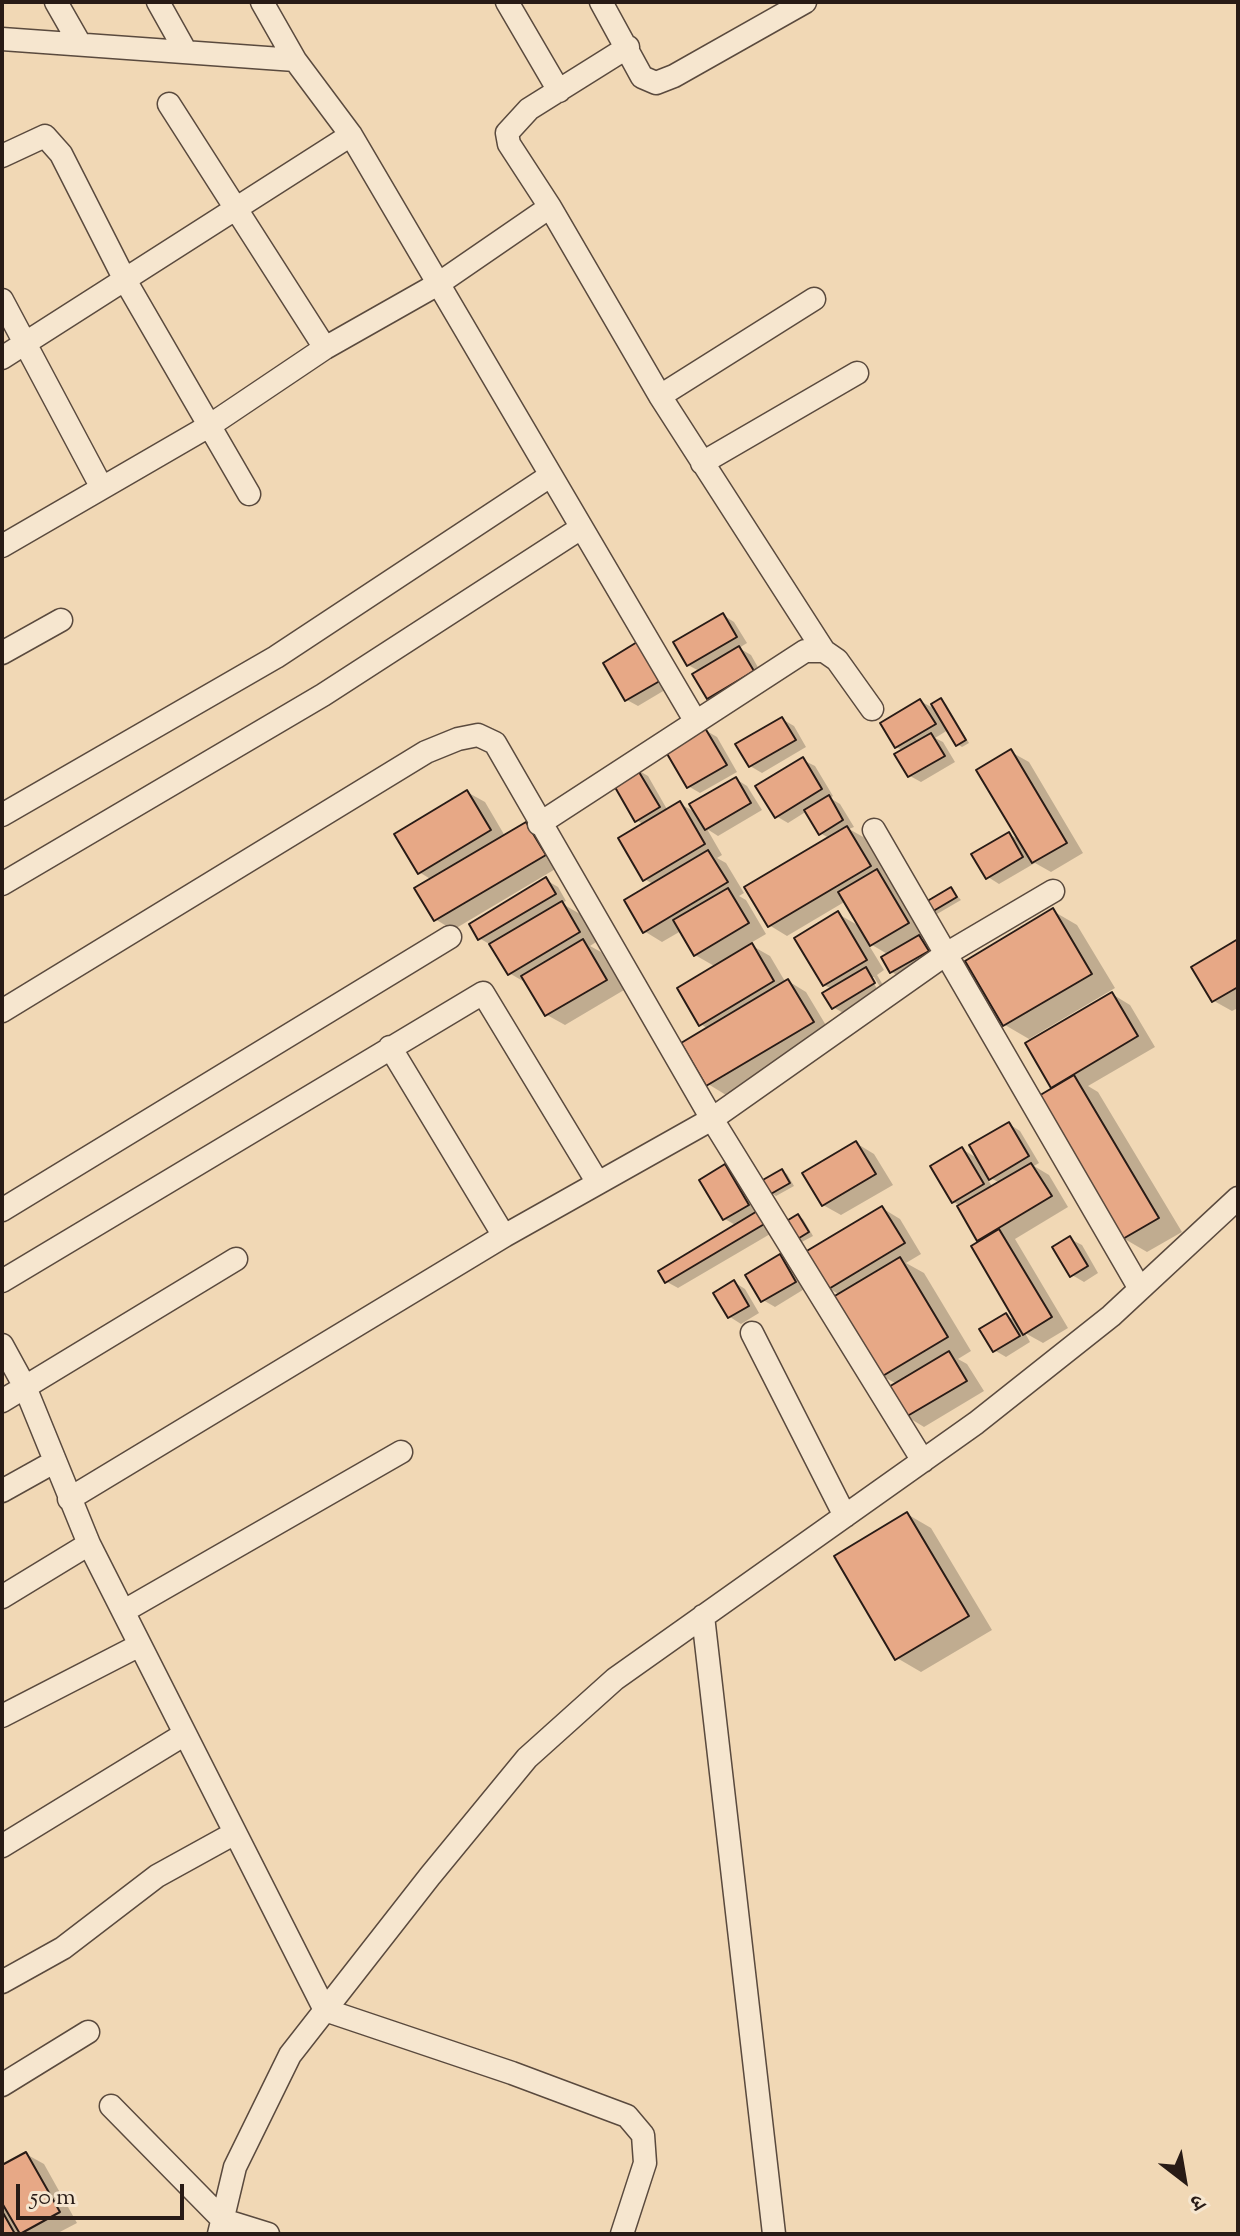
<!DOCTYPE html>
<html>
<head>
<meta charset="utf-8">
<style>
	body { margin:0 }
	#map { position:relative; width:1240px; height:2236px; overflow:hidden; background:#f1d8b5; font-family:"Sorts Mill Goudy","Noto Serif Devanagari",serif }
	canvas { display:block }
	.frame { position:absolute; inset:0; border:4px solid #281b16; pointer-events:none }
	.north { position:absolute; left:1144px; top:2140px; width:80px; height:80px; -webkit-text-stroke:6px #f6e6cf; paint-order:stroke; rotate:149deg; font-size:22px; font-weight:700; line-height:32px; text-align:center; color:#281b16 }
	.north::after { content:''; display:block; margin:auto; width:28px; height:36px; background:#281b16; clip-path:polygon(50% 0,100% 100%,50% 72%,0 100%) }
	.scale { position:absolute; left:16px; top:2184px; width:168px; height:36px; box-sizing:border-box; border:4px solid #281b16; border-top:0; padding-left:10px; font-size:24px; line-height:28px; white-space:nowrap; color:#281b16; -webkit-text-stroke:6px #f6e6cf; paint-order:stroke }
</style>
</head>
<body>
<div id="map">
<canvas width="1240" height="2236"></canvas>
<div class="frame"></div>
<div class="north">उ</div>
<div class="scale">50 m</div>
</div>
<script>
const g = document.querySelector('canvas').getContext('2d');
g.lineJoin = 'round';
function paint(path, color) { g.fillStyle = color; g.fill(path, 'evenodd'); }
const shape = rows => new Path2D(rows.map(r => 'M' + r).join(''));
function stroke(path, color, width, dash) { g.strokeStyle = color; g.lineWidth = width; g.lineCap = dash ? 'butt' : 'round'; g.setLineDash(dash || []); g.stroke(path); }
paint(shape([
	[723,615,734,622,747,643,739,648,751,655,764,678,720,704,708,697,701,672,688,665],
	[605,663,675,684,638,706,627,700],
	[920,701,937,710,941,701,946,704,969,743,962,747,957,744,948,730,935,738,943,742,955,762,921,782,910,776,904,751,896,747],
	[782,719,794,726,806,747,762,773,750,766],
	[705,730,717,737,737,772,700,793,688,786],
	[1011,752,1029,762,1083,853,1051,872,1035,863,999,884,988,877,1009,834,1021,841],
	[803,760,815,766,833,796,830,798,840,804,854,827,849,829,865,838,887,877,895,881,926,934,920,938,931,944,939,958,903,979,892,972,889,955,867,942,884,970,877,975,886,990,845,1014,833,1007,832,989,824,985,838,914,861,927,846,901,787,936,769,925,829,838,820,833,807,811,788,823,776,816],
	[870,977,874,977,882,990,879,992],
	[636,769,648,776,668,811,680,804,697,813,736,779,747,786,762,810,718,836,707,829,722,855,717,858,726,863,744,893,739,896,746,900,766,934,749,944,770,956,786,983,788,981,806,992,830,1032,726,1095,708,1084,708,1029,701,1024,716,967,695,955,681,931,662,942,644,931,654,885,645,879,644,825,637,820],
	[467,792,485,802,505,836,526,824,544,834,562,865,453,930,435,919,432,880,419,872],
	[546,880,558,887,566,901,561,903,580,914,596,942,590,946,601,952,624,990,565,1025,547,1015,528,984,509,973,491,945,479,938],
	[951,889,961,900,937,914,932,912],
	[1053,911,1077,925,1115,988,1029,1039,1005,1025],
	[1238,941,1238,1008,1232,1011,1214,1001],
	[1112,994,1130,1005,1155,1047,1088,1086,1098,1092,1182,1232,1147,1252,1123,1238,1056,1088,1053,1086],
	[1009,1124,1020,1131,1039,1163,1034,1166,1049,1175,1068,1207,1015,1239,1068,1328,1043,1343,1025,1333,1030,1342,1006,1357,994,1350,1006,1315,1018,1322,981,1242,961,1206,953,1202,962,1149,980,1160],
	[985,1175,1000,1183,993,1188],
	[856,1143,874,1154,893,1185,841,1215,823,1205],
	[725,1166,736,1173,777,1230,678,1288,667,1282,737,1226,725,1219],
	[782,1171,787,1174,794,1186,776,1196,771,1193],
	[882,1208,900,1219,921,1254,906,1263,924,1273,971,1351,958,1359,967,1364,984,1391,924,1427,906,1416,897,1384,882,1376,840,1295,828,1288],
	[798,1216,803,1219,813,1236,798,1244],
	[1070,1239,1082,1245,1098,1273,1084,1282,1072,1275],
	[780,1256,791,1263,806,1288,775,1307,763,1300],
	[734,1282,745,1289,759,1313,741,1324,730,1317],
	[907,1514,931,1528,992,1630,921,1672,897,1658],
	[26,2154,44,2164,77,2223,56,2234,2,2234,2,2168]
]), '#0003');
const building = shape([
	[723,613,737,637,687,666,673,642,723,613],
	[642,639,665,678,625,701,603,663,642,639],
	[739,646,754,671,707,699,692,674,739,646],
	[941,698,966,740,956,746,931,704,941,698],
	[920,699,936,724,895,748,880,723,920,699],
	[782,717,796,740,749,767,735,744,782,717],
	[705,728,727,765,687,788,666,752,705,728],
	[931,733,945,756,908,777,894,754,931,733],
	[1011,749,1067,843,1032,863,976,770,1011,749],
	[803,757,822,789,775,818,755,786,803,757],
	[636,767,660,807,635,822,612,782,636,767],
	[736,777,751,803,705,830,689,804,736,777],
	[467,790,491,830,418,874,394,834,467,790],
	[829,795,843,820,819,835,804,810,829,795],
	[680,801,705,844,643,881,618,838,680,801],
	[526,822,546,855,434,921,414,888,526,822],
	[847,826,871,866,768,927,744,887,847,826],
	[1009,832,1023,857,986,879,971,854,1009,832],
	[708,850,728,882,643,933,624,900,708,850],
	[877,869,909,923,870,946,838,892,877,869],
	[546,877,556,894,478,940,469,924,546,877],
	[951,887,957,897,930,913,924,903,951,887],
	[728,888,749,923,694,956,673,920,728,888],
	[562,901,580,932,508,975,489,944,562,901],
	[1053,908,1092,974,1003,1026,965,961,1053,908],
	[838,911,867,960,823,986,794,938,838,911],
	[919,935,929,951,890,973,881,957,919,935],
	[583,939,607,980,545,1016,521,976,583,939],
	[1238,939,1238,987,1212,1002,1191,967,1238,939],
	[752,943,774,981,699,1026,677,988,752,943],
	[866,967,875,983,832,1009,822,993,866,967],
	[788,979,814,1022,706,1086,681,1043,788,979],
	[1112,992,1138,1036,1051,1088,1025,1043,1112,992],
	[1074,1075,1159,1218,1121,1240,1037,1097,1074,1075],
	[1009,1122,1029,1156,989,1180,969,1145,1009,1122],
	[856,1141,876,1174,822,1206,802,1173,856,1141],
	[962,1147,984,1184,952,1203,930,1166,962,1147],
	[1031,1163,1052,1196,977,1241,957,1206,1031,1163],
	[725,1164,749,1205,723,1220,699,1180,725,1164],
	[782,1169,790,1183,769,1195,761,1181,782,1169],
	[882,1206,905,1243,827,1290,805,1252,882,1206],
	[759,1210,766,1223,665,1283,658,1271,759,1210],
	[798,1214,809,1232,791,1243,780,1225,798,1214],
	[999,1229,1052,1317,1023,1335,971,1246,999,1229],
	[1070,1236,1088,1266,1070,1277,1052,1247,1070,1236],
	[780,1254,796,1282,761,1302,745,1275,780,1254],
	[900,1257,948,1337,881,1377,833,1297,900,1257],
	[734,1280,749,1306,728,1318,713,1293,734,1280],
	[1006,1313,1020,1336,993,1352,979,1329,1006,1313],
	[949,1351,967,1381,904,1418,887,1388,949,1351],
	[907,1512,969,1616,895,1660,834,1556,907,1512],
	[26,2152,60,2212,20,2234,2,2203,2,2165,26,2152],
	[2,2211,15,2234,2,2234,2,2211]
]);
paint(building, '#e7a886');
stroke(building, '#281b16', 2);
const minor = shape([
	[56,2,80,44],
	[158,2,186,52],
	[262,2,295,60,351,135,696,722],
	[507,2,559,91],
	[601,2,642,77,656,83,674,76,805,2],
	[2,39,295,60],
	[628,47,529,109,507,133,509,144,550,207,660,396,824,651],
	[169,104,325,348],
	[2,156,45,136,61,154,125,280,249,494],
	[2,300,102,488],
	[2,358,351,135],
	[660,396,814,299],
	[702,463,857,373],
	[2,546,209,426,325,348,438,284,550,207],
	[2,653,61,620],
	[2,815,276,657,550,476],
	[539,824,805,651,824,651,837,660,872,709],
	[874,830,1140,1289],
	[2,884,323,695,581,528],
	[2,1011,426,752,458,739,478,735,495,743,712,1119,923,1461],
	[390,1047,504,1236],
	[2,1210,450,937],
	[2,1281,483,993,598,1183],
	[752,1333,845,1516],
	[2,1345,25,1387,89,1544,325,2010,512,2073,627,2116,643,2135,645,2163,622,2234],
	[2,1401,236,1259],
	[2,1491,54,1462],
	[69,1499,504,1236,712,1119,946,954,1053,891],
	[2,1597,89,1544],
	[124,1611,401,1452],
	[703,1616,774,2234],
	[2,1716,140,1645],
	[2,1846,185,1734],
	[2,1982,63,1948,157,1876,235,1833],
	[2,2085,88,2032],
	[111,2106,223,2220,268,2234],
	[219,2234,235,2167,290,2055,430,1876,527,1758,615,1679,976,1423,1111,1316,1238,1198]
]);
stroke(minor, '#5a4a3e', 25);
stroke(minor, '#f6e6cf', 22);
</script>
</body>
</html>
